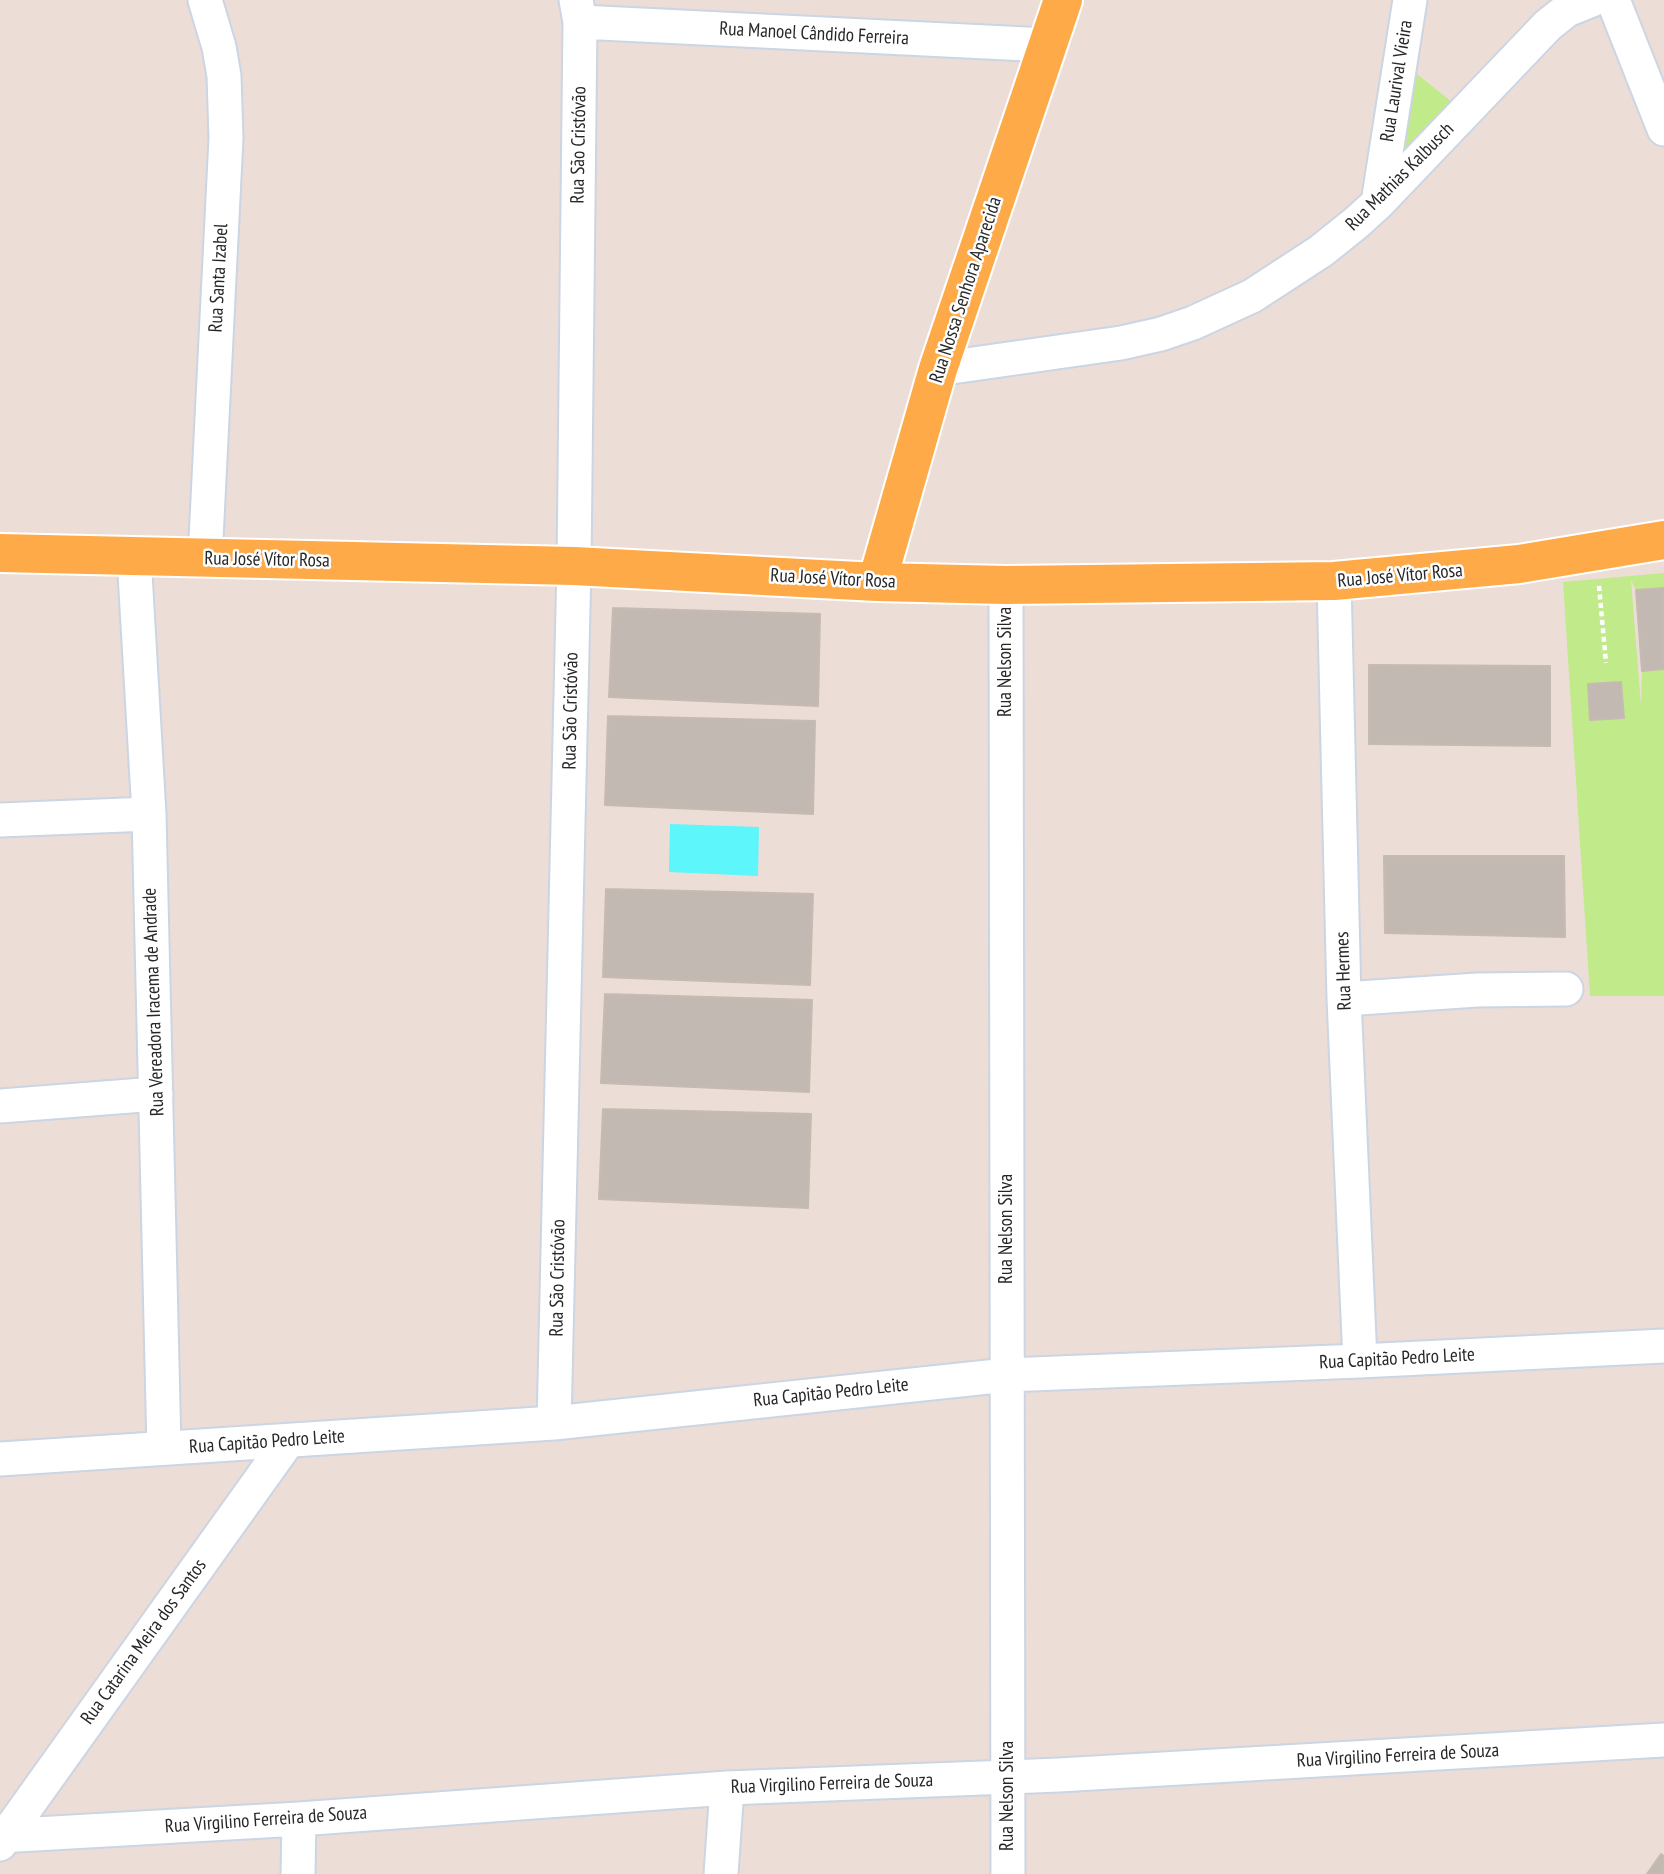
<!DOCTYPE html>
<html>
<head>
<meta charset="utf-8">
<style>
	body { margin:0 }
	canvas { display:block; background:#ecddd6 }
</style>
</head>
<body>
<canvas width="1664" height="1874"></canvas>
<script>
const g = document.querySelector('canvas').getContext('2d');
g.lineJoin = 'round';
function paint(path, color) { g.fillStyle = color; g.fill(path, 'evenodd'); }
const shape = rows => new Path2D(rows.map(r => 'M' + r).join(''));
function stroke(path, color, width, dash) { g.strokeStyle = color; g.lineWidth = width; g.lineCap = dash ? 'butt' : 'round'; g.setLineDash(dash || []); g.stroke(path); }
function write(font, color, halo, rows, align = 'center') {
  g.font = font + ' "PT Sans Narrow",sans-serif'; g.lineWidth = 5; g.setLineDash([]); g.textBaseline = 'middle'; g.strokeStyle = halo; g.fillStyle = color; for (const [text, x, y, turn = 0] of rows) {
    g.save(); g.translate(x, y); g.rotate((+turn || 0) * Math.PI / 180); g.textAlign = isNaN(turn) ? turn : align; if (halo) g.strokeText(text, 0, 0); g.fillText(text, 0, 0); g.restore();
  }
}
paint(shape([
	[1417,74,1453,103,1400,162],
	[1664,573,1664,996,1590,996,1563,582],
	[1631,580,1636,590,1642,671,1641,706]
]), '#c1ea8b');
paint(shape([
	[670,824,759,827,758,876,669,872]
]), '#5cf6fb');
const building = shape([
	[1664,588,1664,669,1642,671,1636,590,1664,588],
	[613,608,820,614,818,706,609,697,613,608],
	[1369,665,1550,666,1550,746,1369,744,1369,665],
	[1621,682,1624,718,1590,720,1588,684,1621,682],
	[608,716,815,721,813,814,605,805,608,716],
	[1384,856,1564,856,1565,937,1385,933,1384,856],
	[606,889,813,894,810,985,603,977,606,889],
	[605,994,812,1000,809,1092,601,1083,605,994],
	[603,1109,811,1114,808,1208,599,1199,603,1109],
	[1661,1854,1664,1856,1664,1874,1647,1874,1661,1854]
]);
paint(building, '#c3b9b3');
stroke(building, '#c7bab0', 2);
const minor = shape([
	[1613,0,1664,129],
	[580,22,1047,45],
	[1378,203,1410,0],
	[938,369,1121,343,1161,334,1193,323,1252,296,1321,251,1356,223,1378,203,1548,25,1567,10,1592,0],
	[134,556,149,814,164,1448],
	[205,559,226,138,224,76,219,47,205,0],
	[1334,581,1344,999,1360,1361],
	[1006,585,1008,1874],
	[0,820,149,814],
	[1344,999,1477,990,1566,989],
	[0,1106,156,1094],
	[554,1423,574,566,580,22,576,0],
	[0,1459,554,1423,1007,1375,1360,1361,1664,1346],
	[0,1836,299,1819,727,1788,1059,1775,1664,1740],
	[0,1844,288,1441],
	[298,1874,299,1819],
	[721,1874,727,1788]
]);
const major = shape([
	[0,553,574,566,877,582,1006,585,1334,581,1519,564,1664,540],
	[877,582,938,369,1063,0]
]);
stroke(minor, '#cbd5e3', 37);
stroke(major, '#fff', 42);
stroke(shape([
	[1599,586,1606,663]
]), '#fff', 4.5, [5, 3.5]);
stroke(minor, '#fff', 33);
stroke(major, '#ffaa48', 38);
write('19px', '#272727', '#fff', [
	["Rua Manoel Cândido Ferreira",814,34,3],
	["Rua Laurival Vieira",1397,81,-81],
	["Rua São Cristóvão",579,145,-89],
	["Rua Mathias Kalbusch",1400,177,-45],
	["Rua Santa Izabel",219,278,-87],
	["Rua Nossa Senhora Aparecida",966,290,-72],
	["Rua José Vítor Rosa",267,560,1],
	["Rua José Vítor Rosa",1400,576,-5],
	["Rua José Vítor Rosa",833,579,3],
	["Rua Nelson Silva",1006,662,-90],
	["Rua São Cristóvão",571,711,-89],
	["Rua Hermes",1344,971,-92],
	["Rua Vereadora Iracema de Andrade",154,1002,-92],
	["Rua Nelson Silva",1007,1229,-90],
	["Rua São Cristóvão",558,1278,-89],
	["Rua Capitão Pedro Leite",1397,1359,-3],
	["Rua Capitão Pedro Leite",831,1393,-6],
	["Rua Capitão Pedro Leite",267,1442,-4],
	["Rua Catarina Meira dos Santos",144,1642,-54],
	["Rua Virgilino Ferreira de Souza",1398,1756,-3],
	["Rua Virgilino Ferreira de Souza",832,1784,-2],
	["Rua Nelson Silva",1008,1796,-90],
	["Rua Virgilino Ferreira de Souza",266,1820,-4]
]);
</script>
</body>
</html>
